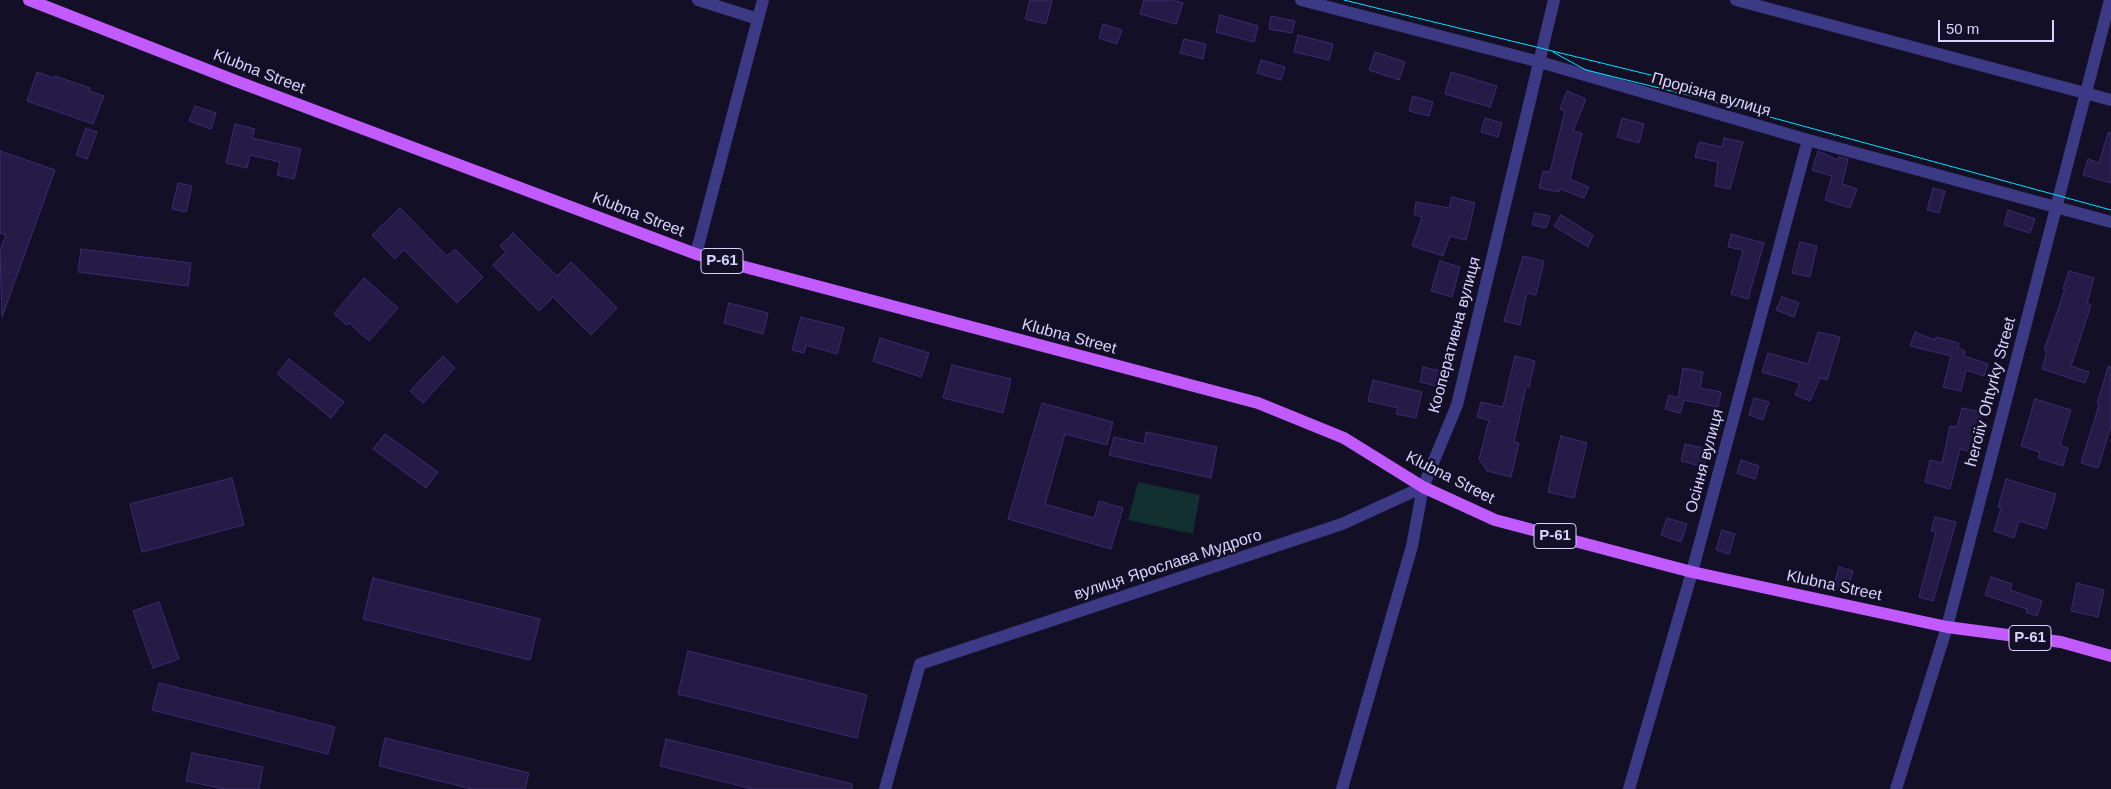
<!DOCTYPE html>
<html>
<head>
<meta charset="utf-8">
<style>
	body { margin:0 }
	#map { position:relative; width:2111px; height:789px; overflow:hidden; background:#130f26; font-family:Helvetica,sans-serif }
	canvas { display:block }
	.scale { position:absolute; left:1938px; top:20px; width:116px; height:22px; box-sizing:border-box; border:2px solid #d9d4ff; border-top:0; padding-left:6px; font-size:15px; line-height:18px; white-space:nowrap; color:#d9d4ff; -webkit-text-stroke:4px #130f26; paint-order:stroke }
</style>
</head>
<body>
<div id="map">
<canvas width="2111" height="789"></canvas>
<div class="scale">50 m</div>
</div>
<script>
const g = document.querySelector('canvas').getContext('2d');
g.lineJoin = 'round';
function paint(path, color) { g.fillStyle = color; g.fill(path, 'evenodd'); }
const shape = rows => new Path2D(rows.map(r => 'M' + r).join(''));
function stroke(path, color, width, dash) { g.strokeStyle = color; g.lineWidth = width; g.lineCap = dash ? 'butt' : 'round'; g.setLineDash(dash || []); g.stroke(path); }
function write(font, color, halo, rows, align = 'center') {
  g.font = font + ' Helvetica,sans-serif'; g.lineWidth = 5; g.setLineDash([]); g.textBaseline = 'middle'; g.strokeStyle = halo; g.fillStyle = color; for (const [text, x, y, turn = 0] of rows) {
    g.save(); g.translate(x, y); g.rotate((+turn || 0) * Math.PI / 180); g.textAlign = isNaN(turn) ? turn : align; if (halo) g.strokeText(text, 0, 0); g.fillText(text, 0, 0); g.restore();
  }
}
paint(shape([
	[1138,482,1200,495,1193,534,1128,520]
]), '#12302f');
const building = shape([
	[1030,0,1052,0,1046,24,1025,19,1030,0],
	[1144,0,1171,0,1183,3,1176,24,1140,14,1144,0],
	[1220,15,1258,26,1254,42,1216,32,1220,15],
	[1271,16,1295,21,1292,33,1269,29,1271,16],
	[1103,24,1122,30,1117,44,1099,38,1103,24],
	[1298,35,1333,44,1329,60,1294,52,1298,35],
	[1184,39,1206,44,1203,59,1180,53,1184,39],
	[1375,52,1405,62,1399,80,1369,70,1375,52],
	[1261,60,1285,67,1281,80,1257,73,1261,60],
	[37,72,54,78,55,76,90,88,89,91,104,96,93,124,27,101,37,72],
	[1451,72,1497,86,1490,107,1445,94,1451,72],
	[1567,91,1586,99,1573,131,1582,133,1570,179,1589,187,1584,198,1560,189,1559,192,1539,188,1543,171,1550,172,1565,111,1560,109,1567,91],
	[1413,96,1433,102,1429,116,1409,111,1413,96],
	[195,106,216,113,211,129,189,121,195,106],
	[1485,118,1502,123,1498,137,1481,132,1485,118],
	[1622,118,1644,124,1639,143,1617,137,1622,118],
	[235,124,255,129,252,138,301,149,294,179,277,175,280,162,250,155,247,168,226,163,235,124],
	[86,128,97,132,87,159,76,155,86,128],
	[2108,133,2111,133,2111,183,2083,175,2088,159,2099,163,2108,133],
	[1724,138,1743,142,1730,189,1715,186,1718,162,1695,157,1699,142,1722,147,1724,138],
	[0,151,55,170,2,317,0,250,6,235,0,233,0,151],
	[1818,151,1838,160,1839,157,1848,159,1842,184,1857,189,1850,208,1825,200,1832,176,1812,170,1818,151],
	[178,183,192,186,186,212,172,209,178,183],
	[1933,188,1945,191,1939,213,1927,210,1933,188],
	[1452,197,1475,203,1466,240,1450,236,1443,256,1412,246,1422,217,1414,215,1416,202,1449,208,1452,197],
	[400,208,447,256,455,249,483,277,457,303,404,250,395,259,372,235,400,208],
	[2008,210,2035,219,2030,233,2004,225,2008,210],
	[1535,213,1550,216,1546,228,1532,225,1535,213],
	[1561,215,1593,235,1588,247,1554,226,1561,215],
	[513,233,557,276,571,262,617,308,591,335,553,297,539,311,493,265,506,252,500,246,513,233],
	[1731,234,1764,243,1748,299,1731,294,1743,250,1728,247,1731,234],
	[1800,242,1817,246,1810,277,1792,273,1800,242],
	[81,249,191,263,188,286,78,272,81,249],
	[1523,256,1544,261,1536,295,1527,293,1520,325,1504,321,1523,256],
	[1440,261,1460,267,1452,297,1431,291,1440,261],
	[2069,271,2094,278,2087,303,2091,305,2071,366,2089,372,2085,383,2042,369,2047,351,2044,350,2065,289,2063,289,2069,271],
	[364,278,398,308,369,341,349,323,347,325,334,314,364,278],
	[1782,297,1799,303,1794,317,1776,310,1782,297],
	[729,303,768,313,763,334,724,323,729,303],
	[801,317,844,328,837,354,806,345,804,353,792,350,801,317],
	[1818,332,1840,337,1827,380,1820,378,1810,401,1795,395,1800,383,1762,372,1768,353,1808,364,1818,332],
	[1915,332,1935,340,1936,337,1959,343,1958,348,1965,351,1964,356,1988,364,1984,376,1966,370,1961,391,1943,387,1951,356,1910,346,1915,332],
	[880,338,929,353,921,377,873,361,880,338],
	[443,356,455,368,423,403,410,391,443,356],
	[1515,356,1535,361,1529,387,1526,387,1514,442,1519,443,1511,477,1487,471,1479,459,1489,420,1477,417,1481,402,1503,407,1515,356],
	[289,359,344,402,331,418,277,374,289,359],
	[952,365,1011,379,1003,413,943,398,952,365],
	[1423,367,1441,371,1437,386,1420,382,1423,367],
	[2108,367,2111,367,2111,426,2098,468,2081,463,2099,405,2097,404,2108,367],
	[1683,368,1703,372,1700,388,1721,392,1718,407,1684,400,1680,413,1665,409,1669,395,1678,398,1683,368],
	[1373,380,1422,392,1416,418,1396,414,1398,408,1368,401,1373,380],
	[1754,398,1769,402,1763,420,1749,415,1754,398],
	[2035,399,2071,410,2060,445,2068,448,2063,466,2038,458,2040,452,2021,446,2035,399],
	[1042,403,1113,422,1107,445,1065,434,1045,504,1094,518,1099,501,1123,508,1111,549,1008,519,1042,403],
	[1962,408,1982,412,1972,452,1960,449,1950,489,1925,482,1930,460,1942,463,1950,426,1957,427,1962,408],
	[1146,432,1217,447,1211,478,1109,455,1114,437,1144,444,1146,432],
	[385,434,438,472,426,488,373,449,385,434],
	[1561,436,1587,443,1574,498,1548,492,1561,436],
	[1685,444,1708,449,1704,467,1681,461,1685,444],
	[1741,460,1759,466,1755,479,1737,473,1741,460],
	[232,478,244,525,142,552,130,504,232,478],
	[2006,479,2056,494,2046,529,2019,521,2014,538,1994,531,2001,508,1998,507,2006,479],
	[1935,517,1956,522,1933,601,1919,597,1936,532,1931,531,1935,517],
	[1667,518,1687,524,1681,542,1661,535,1667,518],
	[1722,530,1735,534,1729,554,1716,550,1722,530],
	[1839,567,1853,571,1847,592,1833,588,1839,567],
	[1991,577,2012,584,2010,590,2042,601,2037,616,2026,612,2027,609,1985,595,1991,577],
	[373,578,540,619,530,660,363,619,373,578],
	[2077,583,2104,590,2098,617,2071,611,2077,583],
	[159,602,179,659,153,668,133,611,159,602],
	[688,651,867,695,857,738,678,694,688,651],
	[159,683,335,727,328,754,152,710,159,683],
	[385,738,529,773,525,789,472,789,379,766,385,738],
	[666,739,852,784,852,789,753,789,660,766,666,739],
	[192,753,263,767,259,789,225,789,186,781,192,753]
]);
paint(building, '#241b47');
stroke(building, '#3b2d73', 1);
stroke(shape([
	[698,0,758,19],
	[1301,0,1540,62,1808,140,2111,222],
	[1736,0,2111,100],
	[696,254,763,0],
	[885,789,920,664,1342,524,1423,487],
	[1342,789,1412,546,1423,487,1457,405,1554,0],
	[1629,789,1692,572,1808,140],
	[1896,789,1947,627,2110,0]
]), '#3d3a85', 12);
stroke(shape([
	[29,0,236,81,696,254,1258,403,1344,438,1423,487,1495,520,1692,572,1947,627,2061,642,2111,656]
]), '#c25bff', 12);
stroke(shape([
	[1344,0,1671,80,1691,92],
	[1553,52,1586,70,1704,99,2111,210]
]), '#00e5ff', 1);
for (const [x, y, w] of [
	[722,261,42],
	[1555,536,42],
	[2030,638,42]
]) { const box = new Path2D(); box.roundRect(x - w / 2, y - 12.5, w, 25, 4); g.fillStyle = '#130f26'; g.fill(box); stroke(box, '#d9d4ff', 1); }
write('bold 15px', '#d9d4ff', null, [
	["Р-61",722,261],
	["Р-61",1555,536],
	["Р-61",2030,638]
]);
write('16px', '#d9d4ff', '#130f26', [
	["Klubna Street",259,72,21],
	["Прорізна вулиця",1711,95,16],
	["Klubna Street",638,215,21],
	["Кооперативна вулиця",1455,335,-75],
	["Klubna Street",1069,337,15],
	["heroiiv Ohtyrky Street",1991,392,-75],
	["Осіння вулиця",1705,461,-75],
	["Klubna Street",1450,478,27],
	["вулиця Ярослава Мудрого",1168,565,-18],
	["Klubna Street",1834,586,12]
]);
</script>
</body>
</html>
